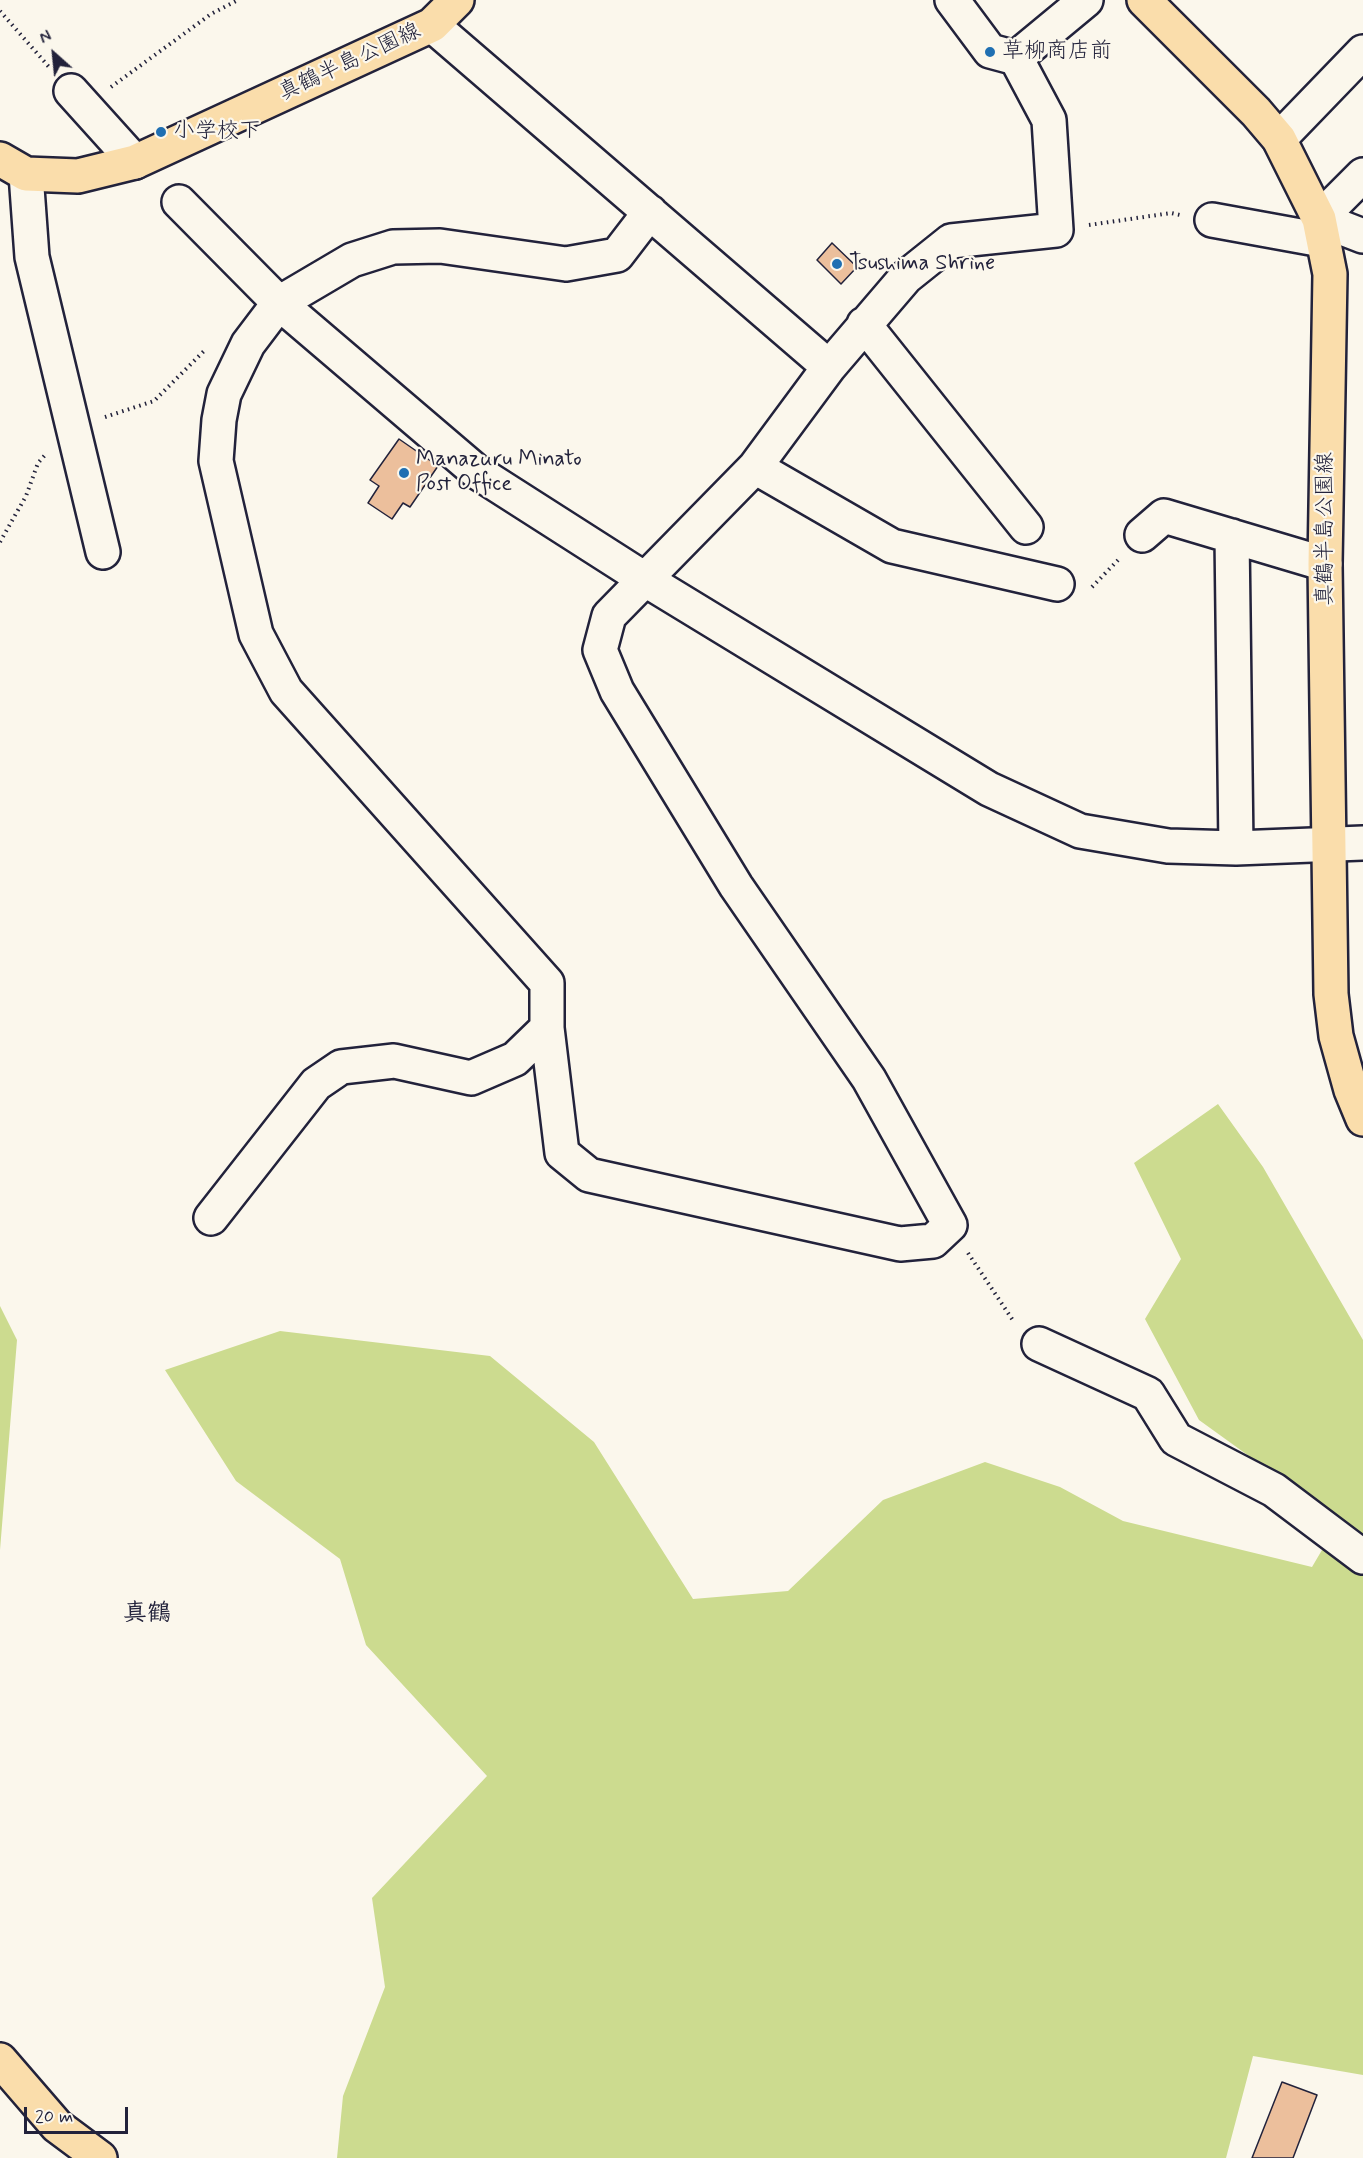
<!DOCTYPE html>
<html>
<head>
<meta charset="utf-8">
<style>
	body { margin:0 }
	#map { position:relative; width:1363px; height:2158px; overflow:hidden; background:#fbf7ec; font-family:Mynerve,sans-serif }
	canvas { display:block }
	.north { position:absolute; left:24px; top:24px; width:60px; height:60px; -webkit-text-stroke:4px #fbf7ec; paint-order:stroke; rotate:333deg; font-size:16px; font-weight:700; line-height:24px; text-align:center; color:#22223b }
	.north::after { content:''; display:block; margin:auto; width:21px; height:27px; background:#22223b; clip-path:polygon(50% 0,100% 100%,50% 72%,0 100%) }
	.scale { position:absolute; left:24px; top:2107px; width:104px; height:27px; box-sizing:border-box; border:3px solid #22223b; border-top:0; padding-left:8px; font-size:18px; line-height:21px; white-space:nowrap; color:#22223b; -webkit-text-stroke:4px #fbf7ec; paint-order:stroke }
</style>
</head>
<body>
<div id="map">
<canvas width="1363" height="2158"></canvas>
<div class="north">N</div>
<div class="scale">20 m</div>
</div>
<script>
const g = document.querySelector('canvas').getContext('2d');
g.lineJoin = 'round';
function paint(path, color) { g.fillStyle = color; g.fill(path, 'evenodd'); }
const shape = rows => new Path2D(rows.map(r => 'M' + r).join(''));
function stroke(path, color, width, dash) { g.strokeStyle = color; g.lineWidth = width; g.lineCap = dash ? 'butt' : 'round'; g.setLineDash(dash || []); g.stroke(path); }
function write(font, color, halo, rows, align = 'center') {
  g.font = font + ' Mynerve,"Klee One",sans-serif'; g.lineWidth = 4.5; g.setLineDash([]); g.textBaseline = 'middle'; g.strokeStyle = halo; g.fillStyle = color; for (const [text, x, y, turn = 0] of rows) {
    g.save(); g.translate(x, y); g.rotate((+turn || 0) * Math.PI / 180); g.textAlign = isNaN(turn) ? turn : align; if (halo) g.strokeText(text, 0, 0); g.fillText(text, 0, 0); g.restore();
  }
}
paint(shape([
	[1218,1104,1263,1167,1363,1340,1363,2075,1253,2056,1226,2158,337,2158,343,2096,385,1987,372,1898,487,1776,366,1645,340,1559,236,1481,165,1370,280,1331,490,1356,594,1442,693,1599,788,1591,883,1500,985,1462,1060,1487,1123,1521,1312,1567,1339,1521,1199,1420,1145,1319,1181,1259,1134,1163],
	[0,1306,17,1340,0,1550]
]), '#ccdb8f');
const building = shape([
	[832,243,857,267,841,284,817,260,832,243],
	[399,439,438,466,410,507,403,503,392,519,368,503,379,486,370,480,399,439],
	[1282,2082,1317,2095,1293,2158,1252,2158,1282,2082]
]);
paint(building, '#ecbf9c');
stroke(building, '#22223b', 1.5);
const minor = shape([
	[952,0,990,51,1016,58],
	[432,25,829,367],
	[71,91,135,162],
	[1279,139,1363,52],
	[26,174,32,257,103,552],
	[1363,175,1319,219,1363,236],
	[179,202,279,303,477,472,646,580,989,789,1080,831,1168,846,1236,848,1363,843],
	[650,212,617,255,566,264,440,246,393,247,352,260,279,303,248,344,224,394,219,420,216,461,256,634,286,691,547,983,547,1028,562,1153,589,1175,900,1244,933,1241,950,1225,869,1079,736,886,617,691,600,650,609,616,755,467,829,367,906,277,951,241,1056,230,1049,120,1016,58,1086,0],
	[1212,220,1322,240],
	[864,324,1026,527],
	[755,467,892,546,1057,584],
	[1142,535,1164,516,1325,564],
	[1232,536,1236,848],
	[211,1218,316,1084,341,1067,394,1061,471,1078,515,1059,547,1028],
	[1039,1344,1148,1394,1176,1439,1274,1490,1363,1557]
]);
const major = shape([
	[1144,0,1256,112,1279,139,1319,219,1330,274,1325,564,1331,994,1336,1036,1351,1090,1363,1119],
	[0,159,26,174,78,176,135,162,432,25,457,0],
	[0,2060,57,2126,100,2158]
]);
stroke(minor, '#22223b', 38);
stroke(major, '#22223b', 38);
stroke(shape([
	[0,11,49,67],
	[111,87,211,14,238,0],
	[1089,225,1171,213,1180,215],
	[105,417,154,401,205,350],
	[0,542,26,496,38,463,45,455],
	[1092,587,1120,558],
	[968,1253,1014,1322]
]), '#22223b', 4, [1.5, 4.5]);
stroke(minor, '#fbf7ec', 33);
stroke(major, '#faddab', 33);
for (const [x, y, r, color] of [
	[990,52,6,"#1f6fb2"],
	[161,132,6,"#1f6fb2"],
	[837,264,6,"#1f6fb2"],
	[404,473,6,"#1f6fb2"]
]) { const dot = new Path2D(); dot.arc(x, y, r, 0, 2 * Math.PI); g.fillStyle = color; g.fill(dot); stroke(dot, '#fbf7ec', 2); }
write('22px', '#22223b', '#fbf7ec', [
	["草柳商店前",1002,52],
	["小学校下",173,132],
	["Tsushima Shrine",849,264],
	["Manazuru Minato",416,460],
	["Post Office",416,485]
], 'left');
write('22px', '#22223b', '#fbf7ec', [
	["真鶴半島公園線",350,63,-25],
	["真鶴半島公園線",1326,529,-90]
]);
write('bold 24px', '#22223b', '#fbf7ec', [
	["真鶴",147,1615]
]);
</script>
</body>
</html>
